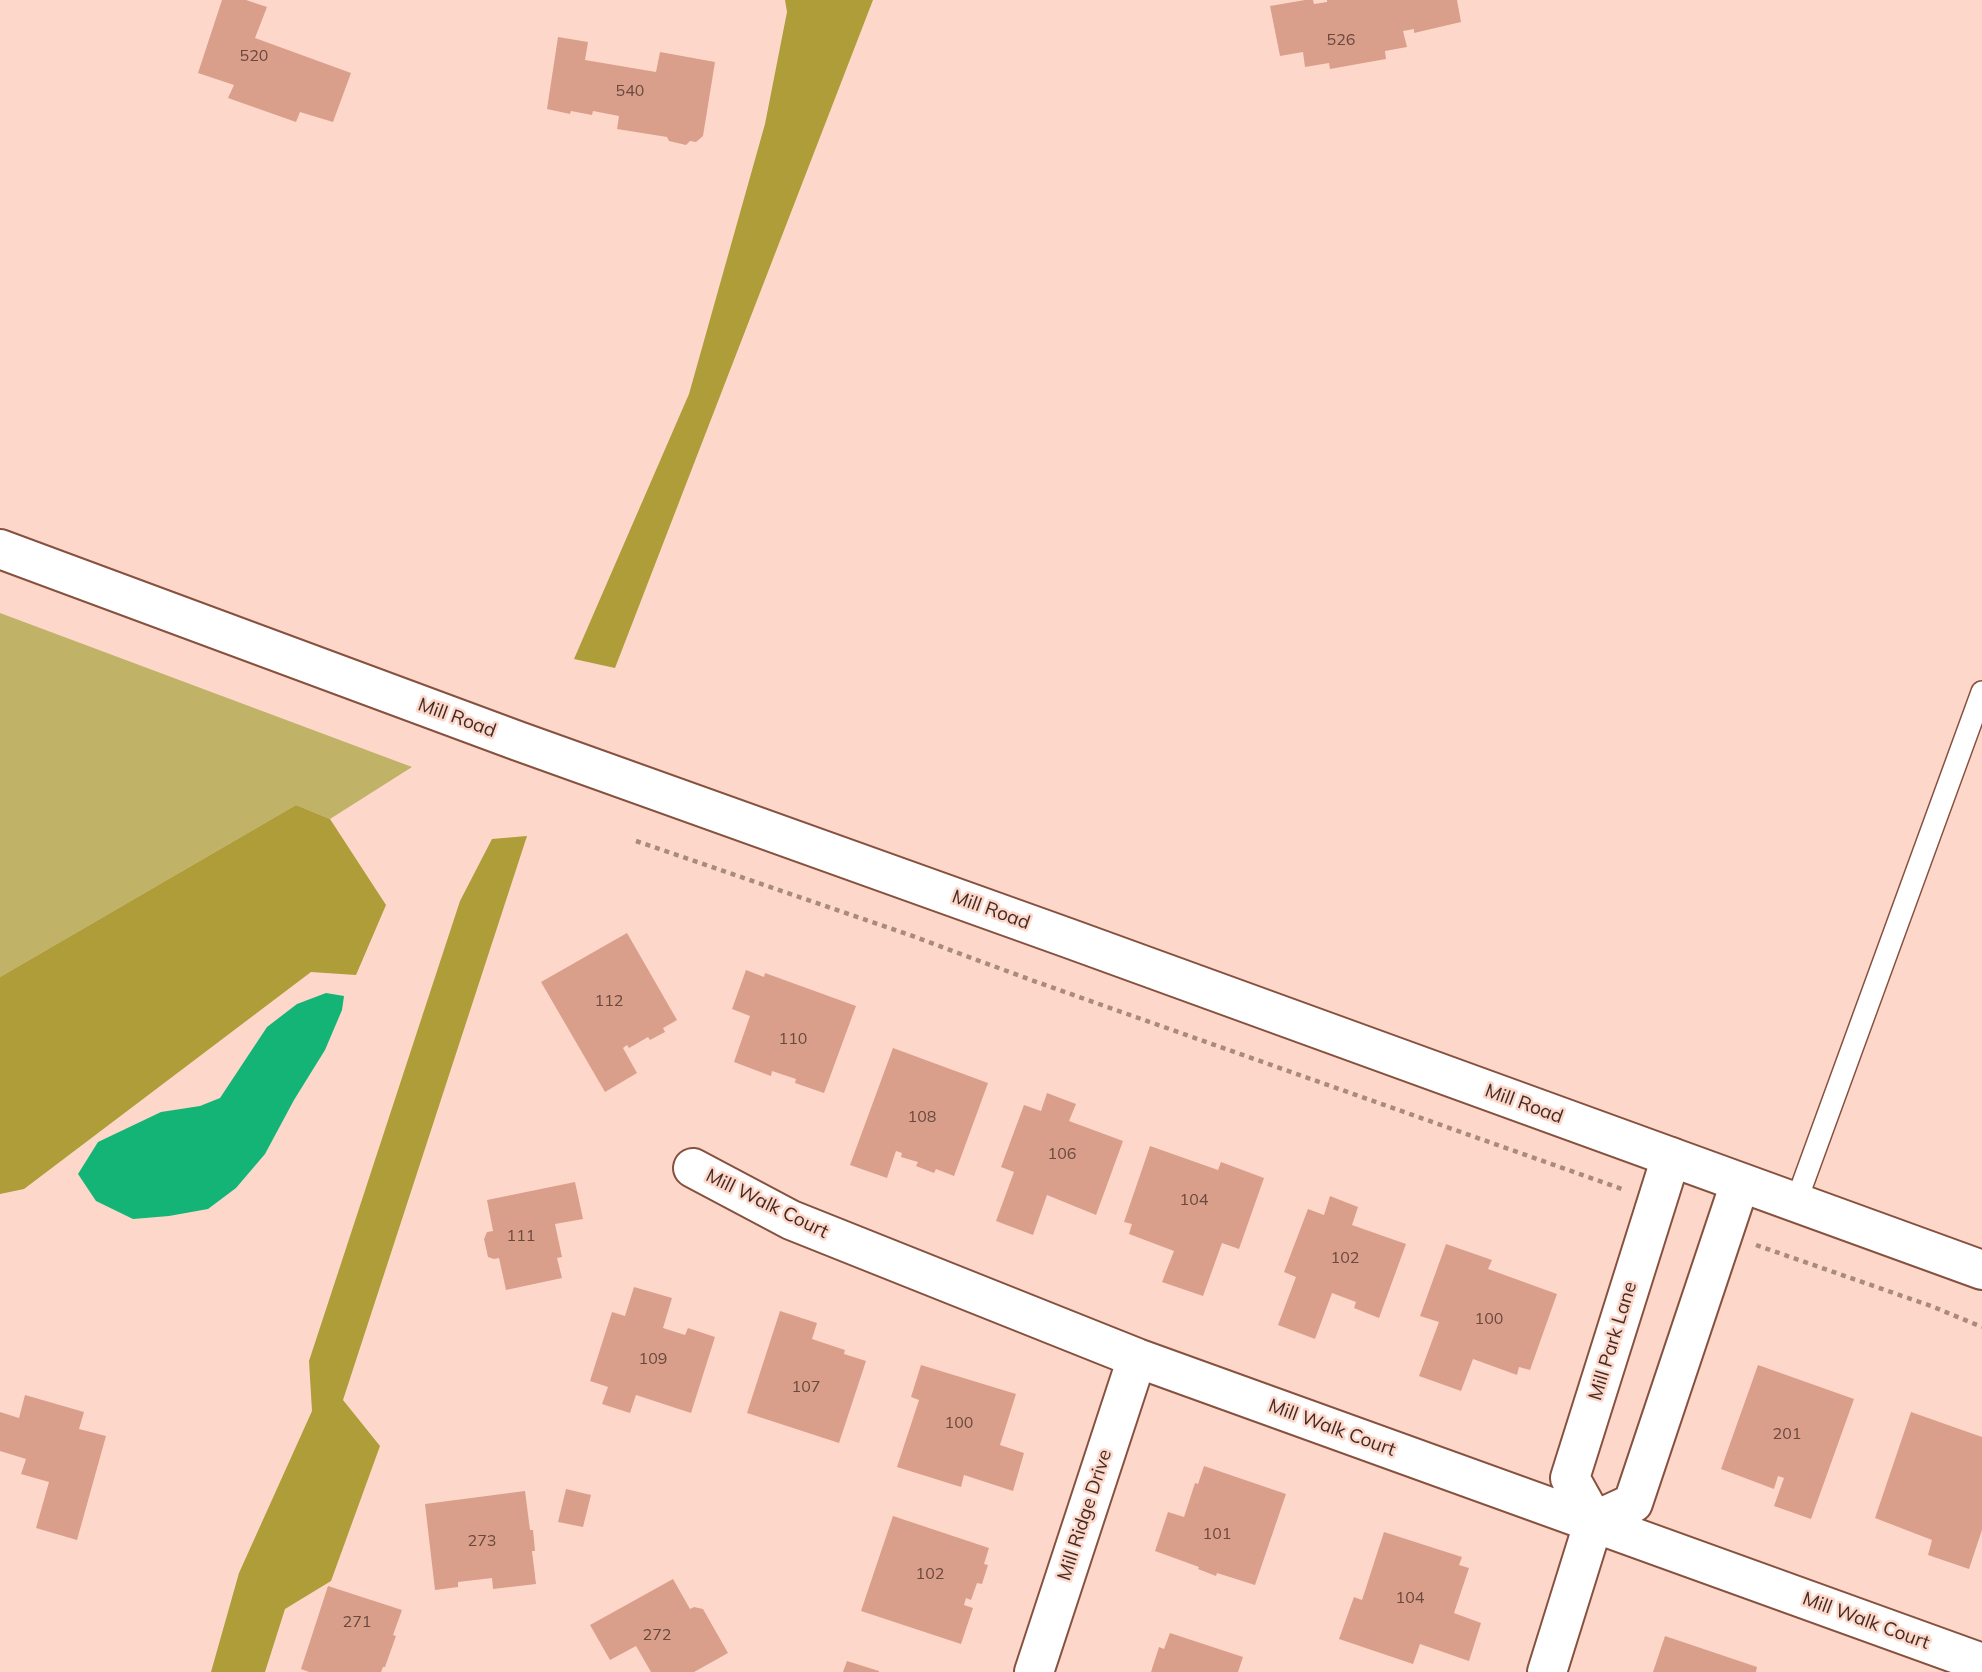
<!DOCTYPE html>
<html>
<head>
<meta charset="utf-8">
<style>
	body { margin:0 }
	canvas { display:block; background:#fdd7ca }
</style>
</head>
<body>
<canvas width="1982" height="1672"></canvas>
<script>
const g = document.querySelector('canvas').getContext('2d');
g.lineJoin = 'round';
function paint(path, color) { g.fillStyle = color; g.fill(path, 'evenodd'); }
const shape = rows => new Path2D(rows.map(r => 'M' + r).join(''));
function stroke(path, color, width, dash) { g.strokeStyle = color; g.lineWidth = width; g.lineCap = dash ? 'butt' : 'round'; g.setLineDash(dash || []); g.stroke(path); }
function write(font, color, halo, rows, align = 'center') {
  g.font = font + ' Mulish,sans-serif'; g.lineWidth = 5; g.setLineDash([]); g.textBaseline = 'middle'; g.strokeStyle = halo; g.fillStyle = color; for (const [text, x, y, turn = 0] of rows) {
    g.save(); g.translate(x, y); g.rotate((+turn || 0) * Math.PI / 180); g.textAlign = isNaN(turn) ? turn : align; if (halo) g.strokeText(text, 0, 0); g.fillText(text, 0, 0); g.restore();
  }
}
paint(shape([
	[0,613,412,767,330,819,296,805,0,977]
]), '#c0b367');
paint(shape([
	[785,0,873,0,615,668,574,659,689,394,765,124,787,12],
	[296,805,330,819,386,905,356,975,311,972,24,1189,0,1194,0,977],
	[527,836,343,1400,380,1446,331,1581,285,1609,265,1672,211,1672,239,1573,312,1411,309,1361,460,901,492,839]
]), '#ae9d38');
paint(shape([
	[326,993,344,996,342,1010,325,1050,294,1100,265,1154,236,1188,208,1209,169,1216,133,1219,96,1201,78,1174,98,1142,161,1112,200,1106,220,1098,267,1027,297,1004]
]), '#14b476');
paint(shape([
	[222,0,246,0,267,7,255,38,351,73,333,122,300,112,296,122,228,98,234,85,198,73],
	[1305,0,1313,0,1314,4,1327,2,1327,0,1457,0,1461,22,1414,33,1414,29,1403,31,1407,47,1385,51,1386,59,1330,69,1329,63,1305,67,1303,52,1280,56,1270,6],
	[558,37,588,42,585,60,656,72,660,52,715,62,703,136,696,142,690,141,686,145,669,141,667,137,617,129,619,116,593,111,592,115,571,111,570,114,547,109],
	[627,933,677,1020,663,1028,665,1032,650,1040,648,1037,629,1048,627,1045,623,1048,637,1073,605,1092,541,982],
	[746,970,764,977,765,973,856,1006,824,1093,795,1083,796,1079,772,1071,771,1076,734,1062,750,1016,732,1009],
	[893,1048,988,1083,954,1176,936,1169,934,1173,916,1166,918,1162,901,1157,902,1153,896,1151,887,1178,850,1165],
	[1047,1093,1076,1104,1069,1121,1123,1141,1096,1215,1047,1195,1033,1235,996,1221,1014,1172,1001,1167,1024,1105,1041,1111],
	[1150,1146,1218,1170,1221,1162,1264,1178,1239,1249,1222,1243,1203,1296,1162,1282,1174,1251,1129,1234,1132,1224,1124,1222],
	[575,1182,583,1219,555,1224,562,1257,557,1258,562,1278,506,1290,499,1258,494,1259,488,1257,484,1239,487,1232,493,1231,487,1200],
	[1330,1196,1358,1207,1352,1225,1406,1244,1379,1318,1354,1308,1356,1302,1332,1293,1315,1339,1278,1325,1296,1277,1284,1272,1308,1209,1324,1215],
	[1446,1244,1492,1260,1488,1269,1557,1294,1530,1370,1519,1367,1517,1375,1473,1359,1461,1391,1419,1376,1439,1322,1420,1316],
	[634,1287,672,1298,663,1328,685,1335,688,1328,715,1337,691,1413,636,1395,630,1413,602,1404,608,1387,590,1381,612,1312,625,1316],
	[780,1311,817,1323,812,1339,845,1350,844,1354,866,1361,839,1443,747,1413],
	[921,1365,1016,1394,1000,1445,1024,1453,1013,1491,964,1475,961,1487,897,1467,919,1400,911,1397],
	[1758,1365,1854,1399,1811,1519,1774,1506,1784,1478,1778,1476,1774,1489,1721,1469],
	[25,1395,84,1412,79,1429,106,1436,77,1540,36,1528,49,1482,21,1474,26,1459,0,1451,0,1412,19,1418],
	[1911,1412,1982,1437,1982,1530,1969,1569,1928,1555,1932,1540,1875,1518],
	[1204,1466,1286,1494,1255,1585,1217,1573,1216,1576,1198,1569,1199,1567,1155,1551,1168,1512,1184,1517,1195,1483,1198,1484],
	[566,1489,591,1495,583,1527,558,1522],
	[525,1491,530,1530,533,1530,535,1551,532,1551,536,1584,493,1589,492,1578,458,1582,458,1587,435,1590,425,1504],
	[893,1516,989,1548,984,1564,988,1565,982,1584,977,1583,971,1600,966,1598,964,1605,973,1608,961,1644,861,1611],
	[1384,1532,1462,1557,1459,1565,1469,1568,1454,1613,1481,1623,1469,1661,1420,1644,1413,1664,1339,1639,1354,1597,1362,1600],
	[673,1579,690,1609,694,1607,703,1609,728,1653,694,1672,651,1672,636,1646,610,1660,590,1625],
	[328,1586,402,1610,393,1635,396,1636,385,1667,383,1667,381,1672,309,1672,301,1669],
	[1170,1633,1243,1657,1238,1672,1151,1672,1159,1647,1164,1649],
	[1665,1636,1757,1667,1756,1672,1653,1672],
	[847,1661,879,1671,879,1672,843,1672]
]), '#da9f8b');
const service = shape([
	[1796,1202,1982,692]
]);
const minor = shape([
	[693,1168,791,1220,1137,1358,1982,1663],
	[1594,1521,1633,1503,1740,1183],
	[1034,1672,1137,1358],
	[1547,1672,1594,1521,1570,1478,1671,1157]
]);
const tertiary = shape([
	[0,549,518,741,1068,938,1982,1270]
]);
stroke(service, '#86513e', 24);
stroke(minor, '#86513e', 42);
stroke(tertiary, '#86513e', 42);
stroke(shape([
	[636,841,907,934,1031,980,1622,1189],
	[1756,1245,1931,1306,1982,1327]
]), '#a98a7f', 4.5, [5, 5]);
stroke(service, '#fff', 21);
stroke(minor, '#fff', 38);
stroke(tertiary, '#fff', 38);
write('16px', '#69483d', null, [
	["526",1341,40],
	["520",254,56],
	["540",630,91],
	["112",609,1001],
	["110",793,1039],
	["108",922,1117],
	["106",1062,1154],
	["104",1194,1200],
	["111",521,1236],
	["102",1345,1258],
	["100",1489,1319],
	["109",653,1359],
	["107",806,1387],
	["100",959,1423],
	["201",1787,1434],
	["101",1217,1534],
	["273",482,1541],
	["102",930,1574],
	["104",1410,1598],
	["271",357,1622],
	["272",657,1635]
]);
write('19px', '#432b23', '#fdd7ca', [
	["Mill Road",457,718,20],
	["Mill Road",991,910,20],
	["Mill Road",1524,1104,20],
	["Mill Walk Court",767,1204,26],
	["Mill Park Lane",1613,1341,-73],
	["Mill Walk Court",1332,1428,20],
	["Mill Ridge Drive",1085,1515,-72],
	["Mill Walk Court",1866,1621,20]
]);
</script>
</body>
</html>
